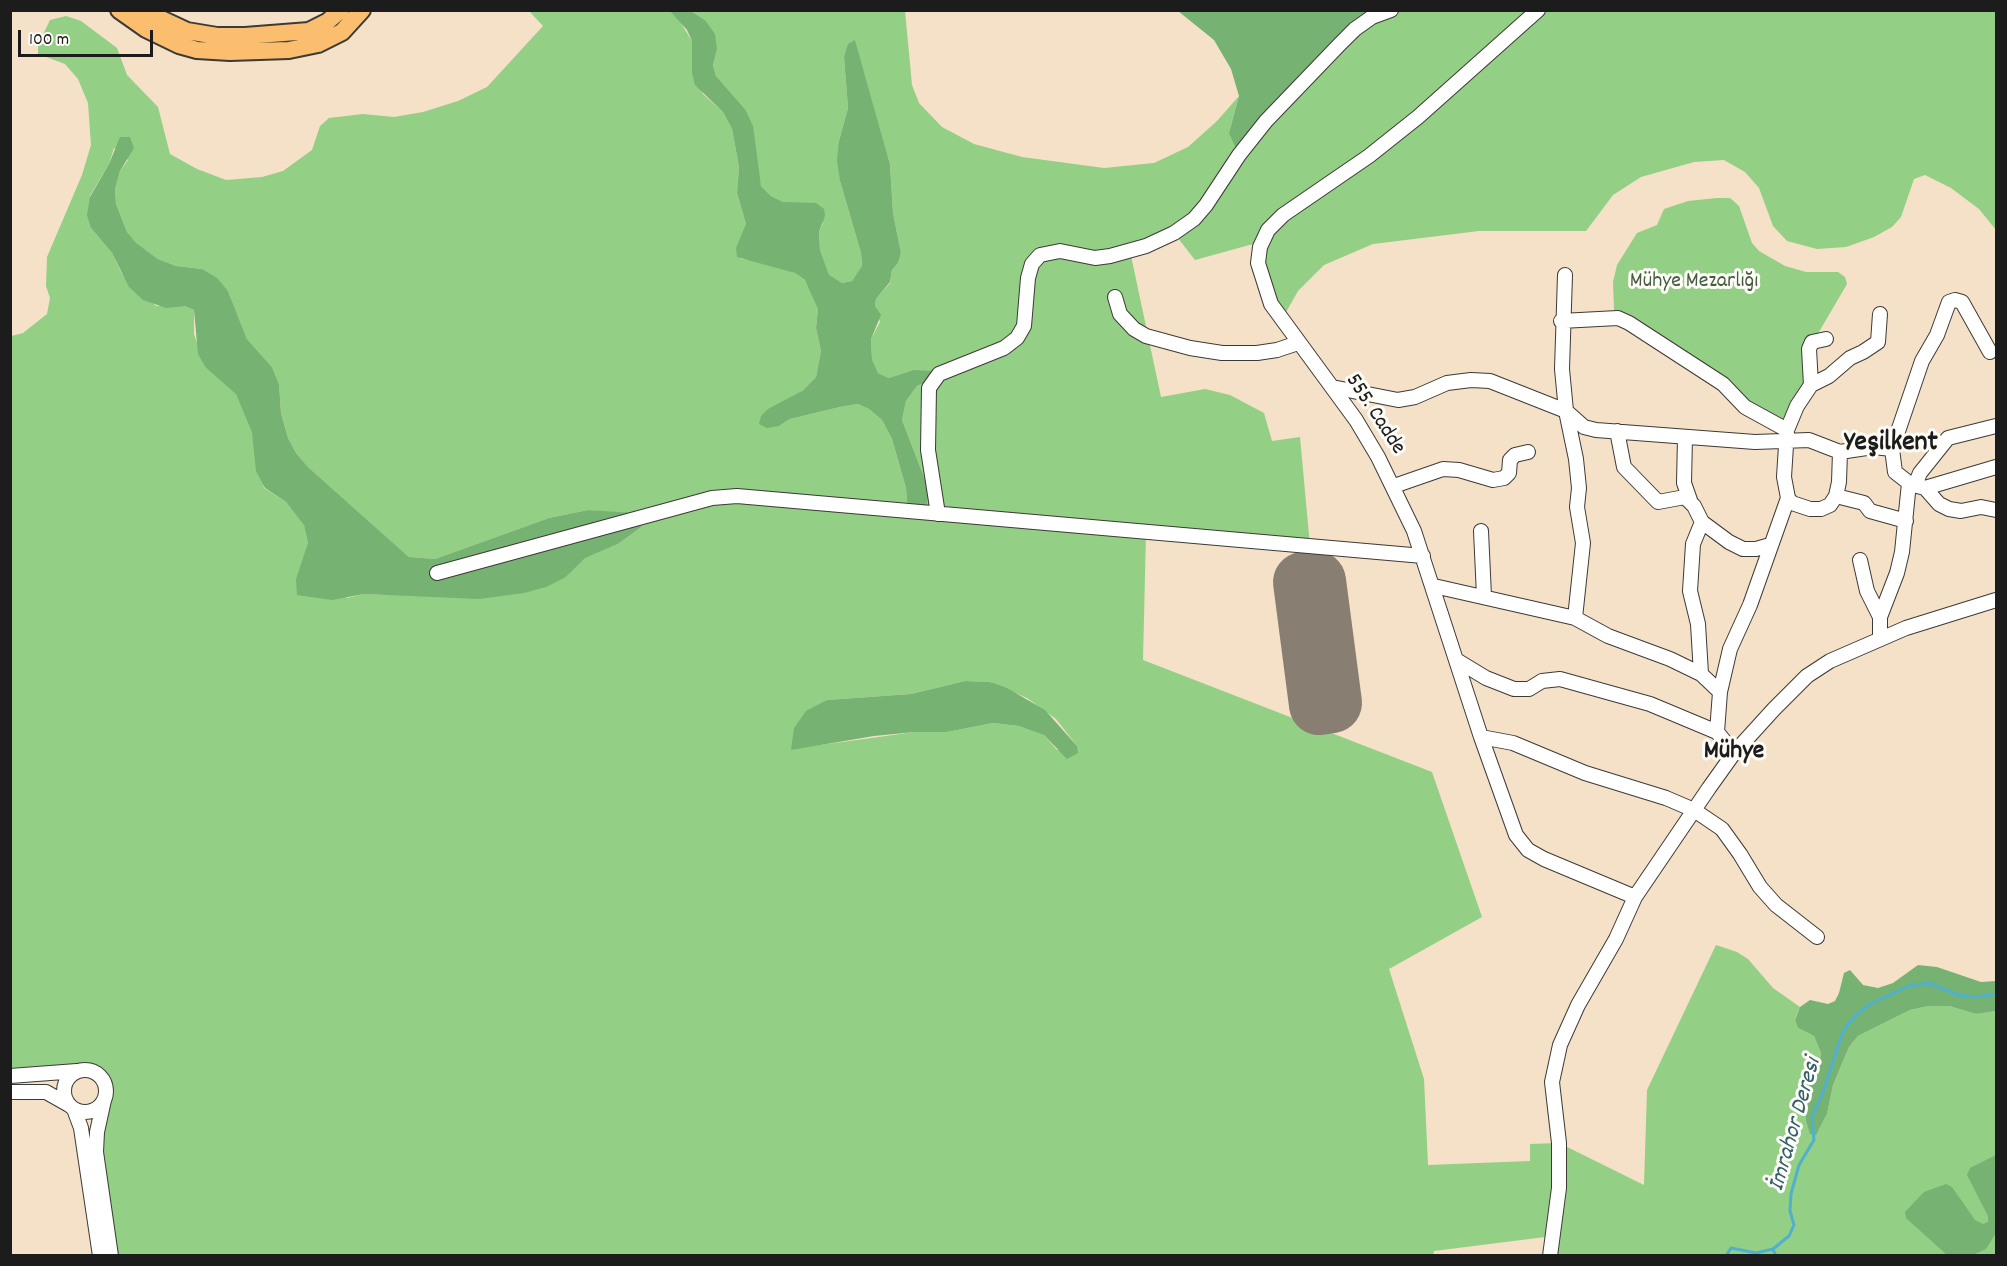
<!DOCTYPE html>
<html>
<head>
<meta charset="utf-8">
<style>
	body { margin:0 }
	#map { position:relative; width:2007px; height:1266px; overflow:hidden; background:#f4e1c7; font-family:Dekko,sans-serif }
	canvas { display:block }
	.frame { position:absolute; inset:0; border:12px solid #1c1c1c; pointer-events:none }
	.scale { position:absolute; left:18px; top:30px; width:135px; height:27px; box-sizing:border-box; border:3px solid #1c1c1c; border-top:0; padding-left:8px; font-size:18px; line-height:21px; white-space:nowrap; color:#1c1c1c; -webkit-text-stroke:4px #fdfcf7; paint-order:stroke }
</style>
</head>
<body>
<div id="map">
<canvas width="2007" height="1266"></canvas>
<div class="frame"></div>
<div class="scale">100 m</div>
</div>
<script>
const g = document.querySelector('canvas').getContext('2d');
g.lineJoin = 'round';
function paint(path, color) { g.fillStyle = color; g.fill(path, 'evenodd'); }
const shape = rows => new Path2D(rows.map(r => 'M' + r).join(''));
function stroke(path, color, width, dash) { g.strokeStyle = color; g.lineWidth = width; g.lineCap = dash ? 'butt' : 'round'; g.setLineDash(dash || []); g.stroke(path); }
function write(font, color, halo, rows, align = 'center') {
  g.font = font + ' Dekko,sans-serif'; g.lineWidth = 6; g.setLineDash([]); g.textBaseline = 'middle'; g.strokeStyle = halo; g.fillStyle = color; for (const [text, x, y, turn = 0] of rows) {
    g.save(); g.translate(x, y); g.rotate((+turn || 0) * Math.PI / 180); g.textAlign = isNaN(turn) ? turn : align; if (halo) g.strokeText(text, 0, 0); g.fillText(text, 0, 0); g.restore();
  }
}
paint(shape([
	[529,11,670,11,676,15,692,41,692,72,703,94,723,112,732,129,739,167,737,193,746,224,741,259,756,260,795,273,805,280,815,298,818,309,816,328,821,351,816,377,802,391,779,426,790,419,840,407,858,404,869,409,882,420,892,439,906,488,908,512,929,490,902,420,906,401,917,386,930,380,913,370,889,378,878,373,872,359,871,339,880,322,875,306,876,299,890,283,892,270,898,263,901,253,893,213,890,164,855,41,844,57,848,108,839,141,840,181,861,253,862,267,852,281,842,283,829,276,820,250,819,232,823,223,771,196,761,186,745,109,716,76,713,65,717,50,705,20,691,11,905,11,912,85,919,103,942,127,974,144,1022,157,1104,168,1154,163,1188,147,1217,121,1239,96,1229,133,1339,45,1391,11,1996,11,1996,230,1979,209,1951,188,1925,175,1914,179,1901,217,1892,227,1874,237,1846,247,1817,249,1787,241,1773,226,1759,188,1745,172,1724,160,1694,162,1641,177,1613,195,1586,231,1479,231,1373,244,1324,265,1298,291,1281,321,1260,248,1253,244,1195,260,1174,233,1130,251,1161,397,1205,389,1230,395,1264,413,1272,441,1300,437,1310,546,1146,532,1143,660,1432,772,1482,917,1389,969,1424,1079,1428,1165,1530,1161,1530,1144,1559,1143,1644,1185,1647,1090,1716,945,1737,952,1748,959,1773,988,1800,1007,1795,1019,1798,1028,1814,1036,1821,1053,1819,1065,1802,1090,1801,1098,1806,1106,1806,1121,1811,1134,1818,1131,1827,1114,1833,1085,1849,1047,1858,1036,1910,1010,1929,1006,1949,1006,1976,1014,1996,1011,1996,1255,1550,1255,1553,1236,1434,1251,1433,1256,111,1255,101,1199,101,1110,108,1077,98,1068,88,1064,11,1068,11,336,23,333,47,314,50,298,46,286,47,257,82,175,91,145,88,103,78,79,65,64,38,54,38,45,50,20,66,16,81,21,117,48,127,75,158,107,170,154,197,169,226,180,262,177,283,171,312,150,320,126,329,118,363,114,394,117,423,112,458,101,487,87,543,26],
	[114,148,128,160,120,171,115,189,116,204,127,232,135,243,158,259,176,266,202,269,228,291,247,339,272,367,279,384,281,413,288,438,296,453,308,467,409,557,435,559,549,518,588,510,650,515,640,528,618,544,584,558,566,577,392,595,364,594,347,598,304,561,308,543,304,524,286,502,264,488,252,433,236,393,206,368,194,334,194,310,185,306,156,306,122,274,112,253,91,228,90,196,109,164],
	[965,681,990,682,1027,698,1056,719,1077,746,1057,750,1044,735,1035,731,1019,726,993,723,947,732,915,732,791,749,827,700,911,694],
	[1717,198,1730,198,1739,206,1752,243,1759,251,1785,266,1806,272,1838,272,1845,277,1847,284,1809,349,1810,373,1787,430,1618,318,1614,310,1613,282,1617,265,1637,233,1657,225,1664,209,1688,201]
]), '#93cf84');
paint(shape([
	[670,11,691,11,705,20,715,34,717,50,713,65,716,76,745,109,753,126,761,186,771,196,783,202,816,203,824,209,825,216,819,232,820,250,829,275,842,283,852,281,862,266,861,253,840,181,837,160,839,141,848,108,844,57,848,44,855,40,890,164,893,213,901,253,898,263,892,270,890,282,876,299,875,306,881,315,871,339,872,359,878,373,889,378,913,370,931,371,932,375,930,380,917,386,906,401,902,420,929,490,925,513,908,512,906,488,892,439,882,420,869,409,858,404,840,407,790,419,779,426,767,428,759,424,761,416,768,409,802,391,816,377,821,351,816,328,818,309,805,280,795,273,737,257,736,248,746,224,737,193,739,167,732,129,723,112,695,85,692,73,692,41,687,30],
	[1178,11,1391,11,1372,17,1239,155,1229,133,1239,96,1231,69,1214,40],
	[120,137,130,137,134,148,120,171,115,189,116,204,127,232,136,243,158,259,176,266,202,269,217,278,228,291,247,339,272,367,279,384,281,413,288,438,296,453,308,467,409,557,435,559,549,518,588,510,651,514,640,528,618,544,585,558,566,577,546,587,524,593,479,599,364,594,332,600,297,595,296,579,308,543,304,525,286,502,265,488,256,471,252,433,236,394,206,368,198,354,194,310,185,306,166,308,143,300,129,287,112,253,91,228,87,215,90,197,109,164],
	[965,681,990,682,1007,688,1045,710,1077,746,1078,753,1067,759,1044,735,1019,726,993,723,947,732,915,732,874,736,791,750,794,728,806,711,827,700,911,694],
	[1918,965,1937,967,1981,982,1996,981,1996,1011,1976,1014,1949,1006,1929,1006,1910,1010,1858,1036,1849,1047,1833,1085,1827,1114,1816,1135,1810,1134,1806,1121,1806,1107,1801,1098,1802,1090,1819,1065,1821,1053,1814,1036,1798,1028,1795,1020,1800,1007,1810,1000,1828,1004,1835,1001,1839,993,1844,973,1850,970,1863,985,1878,988,1893,983],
	[1996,1155,1996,1233,1986,1249,1973,1255,1947,1255,1906,1218,1905,1212,1924,1192,1946,1184,1952,1187,1975,1220,1983,1224,1988,1222,1988,1216,1967,1175,1970,1168]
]), '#76b272');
stroke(shape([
	[1726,1256,1731,1248,1756,1253,1773,1249],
	[1776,1256,1773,1249,1789,1236,1794,1225,1790,1211,1791,1194,1799,1165,1814,1140,1812,1117,1823,1092,1843,1031,1854,1017,1870,1004,1909,986,1929,983,1958,995,1976,997,1996,994]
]), '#50b1ce', 3);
stroke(shape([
	[1316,581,1332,703,1319,705,1303,582,1316,581]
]), '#887e72', 60);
const minor = shape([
	[1538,10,1418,117,1369,156,1283,215,1268,230,1260,247,1258,263,1271,304,1356,420,1378,457,1414,531,1481,737,1516,835,1528,850,1544,859,1635,897],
	[1565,275,1562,369,1566,411,1576,459,1579,488,1577,507,1583,543,1575,618],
	[1115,297,1120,314,1134,329,1146,336,1190,348,1222,353,1257,353,1277,350,1298,343],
	[1561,321,1618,318,1629,323,1723,384,1745,407,1787,430],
	[1811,385,1829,376,1850,358,1863,352,1878,342,1880,314],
	[1332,387,1398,400,1415,397,1447,383,1471,380,1490,381,1566,411,1584,427,1596,430,1755,442,1809,440,1840,452,1873,447,1892,449],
	[1617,431,1624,467,1658,502,1685,497,1694,506,1702,522,1729,542,1743,549,1756,549,1770,545],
	[1685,437,1684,483,1690,500],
	[1909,484,1925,488,1996,467],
	[1915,485,1920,473,1948,438,1996,426],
	[1394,486,1443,469,1459,470,1493,480,1504,478,1509,473,1510,460,1515,455,1528,452],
	[1925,488,1939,504,1949,509,1961,511,1981,507,1996,510],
	[1836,496,1864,503,1870,511,1906,521],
	[1788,498,1792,503,1810,509,1821,509,1830,505,1836,496,1839,482,1840,452],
	[938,514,928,450,929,388,939,374,1004,348,1017,338,1024,326,1028,278,1032,264,1040,255,1060,251,1095,258,1110,256,1146,246,1174,233,1194,219,1206,205,1239,155,1266,121,1339,45,1355,29,1372,17,1391,10],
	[1481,531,1484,596],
	[1860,560,1867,591,1880,617],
	[437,573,712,498,737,496,1423,556],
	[1434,586,1575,618,1608,636,1670,659,1701,674,1720,692],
	[1880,637,1880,617,1897,573,1902,552,1909,483,1895,472,1892,449,1922,361,1937,335,1949,302,1955,300,1962,302,1990,352],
	[1458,661,1486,678,1514,689,1529,689,1542,681,1560,679,1650,704,1717,732,1734,753],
	[1701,674,1698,624,1690,591,1693,544,1702,522],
	[1717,732,1720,692,1730,649,1750,605,1788,498,1784,477,1787,430,1797,406,1811,385,1809,349,1812,342,1826,339],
	[1481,737,1513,743,1585,773,1666,798,1694,810,1722,829,1740,854,1760,887,1776,905,1817,937],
	'64 1091a21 21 0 1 1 42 0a21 21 0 1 1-42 0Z',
	[10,1076,77,1071],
	[10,1092,46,1092,69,1105],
	[104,1100,97,1132,96,1152,111,1256],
	[74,1109,81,1128,100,1256],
	[1550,1256,1559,1188,1559,1143,1552,1082,1560,1045,1578,1005,1616,939,1635,897,1709,788,1734,753,1774,709,1807,676,1830,661,1906,628,1996,600]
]);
const major = shape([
	[119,10,146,29,179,45,197,50,230,52,289,50,318,44,342,32,362,10],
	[142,10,187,31,217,36,245,36,309,31,327,22,341,10]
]);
stroke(minor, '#3c3a36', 16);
stroke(major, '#3c3a36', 20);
stroke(minor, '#fff', 14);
stroke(major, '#fbbe6e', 16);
write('22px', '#465b40', '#fdfcf7', [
	["Mühye Mezarlığı",1694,283]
]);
write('22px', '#1c1c1c', '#fdfcf7', [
	["555. Cadde",1374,415,57]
]);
write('italic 24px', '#335f6c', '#fdfcf7', [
	["İmrahor Deresi",1797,1125,-74]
]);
write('bold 26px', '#1c1c1c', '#fdfcf7', [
	["Mühye",1734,753]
]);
write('bold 28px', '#1c1c1c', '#fdfcf7', [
	["Yeşilkent",1891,445]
]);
</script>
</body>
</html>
